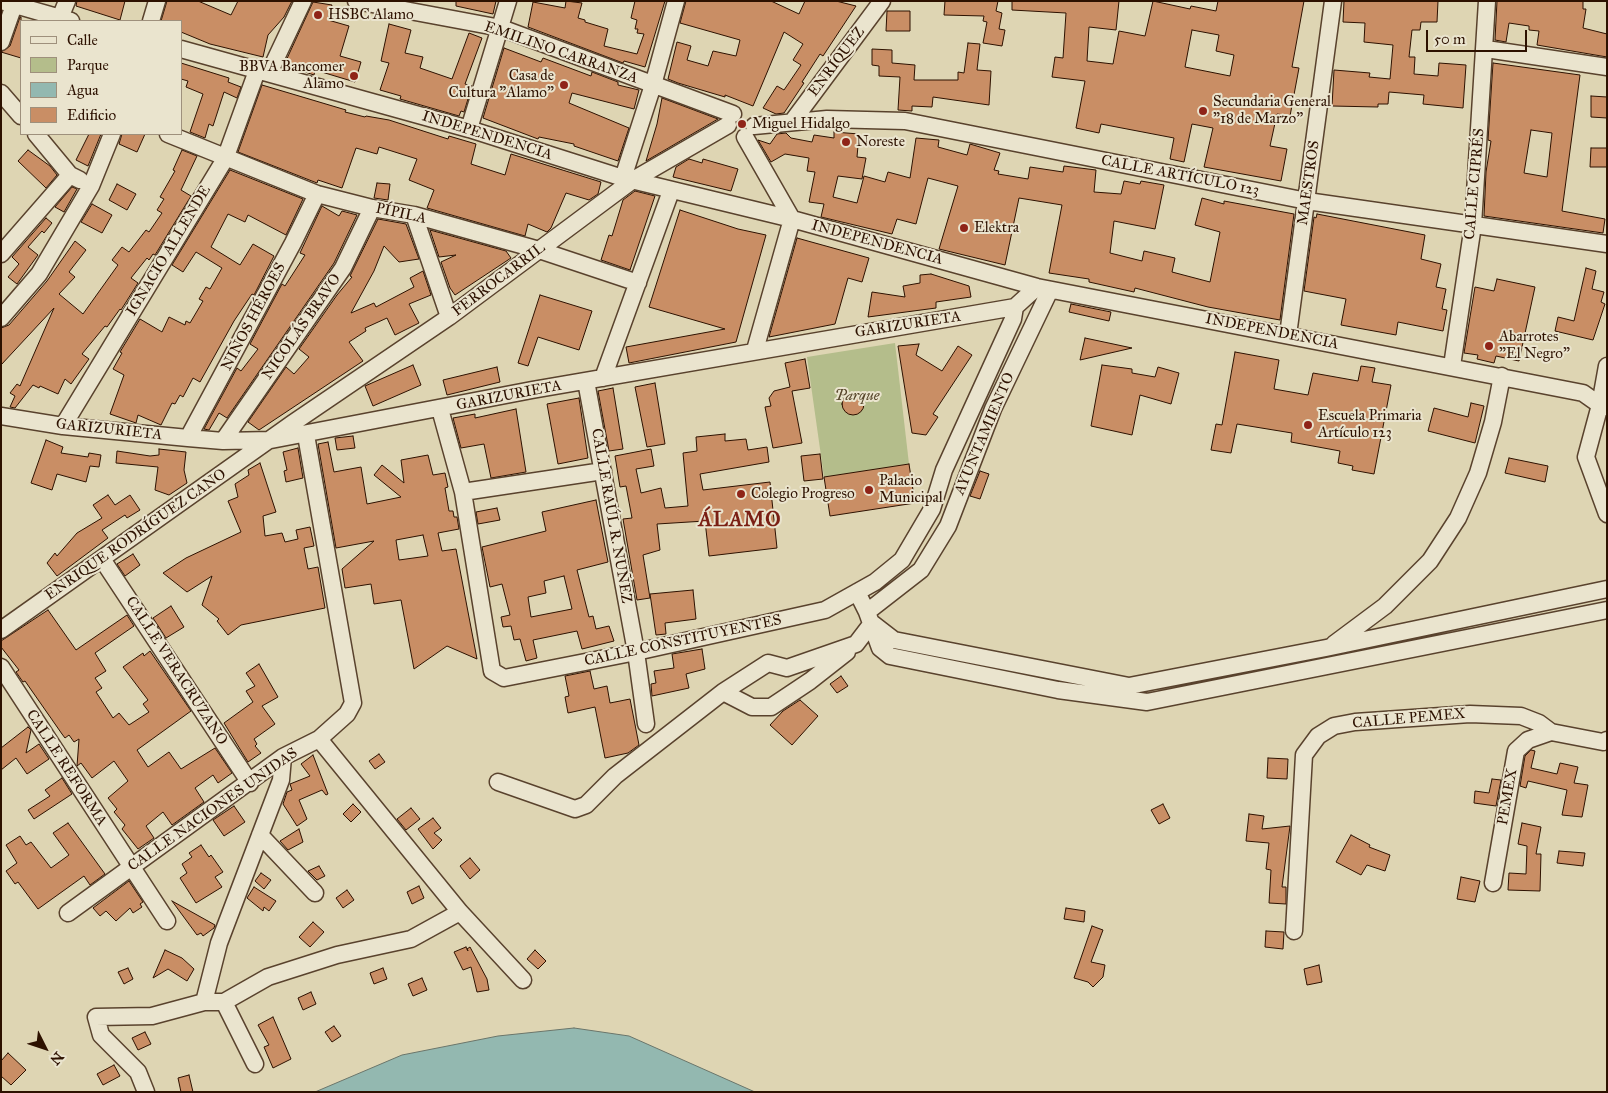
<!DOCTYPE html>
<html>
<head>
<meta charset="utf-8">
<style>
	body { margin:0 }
	#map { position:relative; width:1608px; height:1093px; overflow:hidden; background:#ded5b3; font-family:"IM FELL Great Primer",serif }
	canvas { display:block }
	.frame { position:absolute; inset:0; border:2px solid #2d1100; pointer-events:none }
	.legend { position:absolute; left:20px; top:20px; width:162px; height:115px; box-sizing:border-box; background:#eae4ce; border:1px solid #9e907c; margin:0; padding:6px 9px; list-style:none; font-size:15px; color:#2d1100 }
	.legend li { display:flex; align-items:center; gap:10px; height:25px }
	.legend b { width:25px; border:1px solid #9e907c }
	.north { position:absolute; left:20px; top:1023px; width:50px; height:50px; -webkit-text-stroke:4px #eae4ce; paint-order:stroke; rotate:131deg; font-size:14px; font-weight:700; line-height:20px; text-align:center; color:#2d1100 }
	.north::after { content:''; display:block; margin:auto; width:18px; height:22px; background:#2d1100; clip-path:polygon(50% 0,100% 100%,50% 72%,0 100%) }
	.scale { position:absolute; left:1426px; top:30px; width:101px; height:22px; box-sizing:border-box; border:2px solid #2d1100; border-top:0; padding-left:6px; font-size:15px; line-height:18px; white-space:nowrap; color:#2d1100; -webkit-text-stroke:4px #eae4ce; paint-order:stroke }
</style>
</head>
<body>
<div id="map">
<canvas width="1608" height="1093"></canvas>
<div class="frame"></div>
<ul class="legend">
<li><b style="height:6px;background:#eae4ce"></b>Calle</li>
<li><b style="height:14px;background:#b4bd8b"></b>Parque</li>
<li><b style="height:14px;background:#93b8b0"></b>Agua</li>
<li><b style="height:14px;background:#c98e65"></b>Edificio</li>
</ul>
<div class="north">N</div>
<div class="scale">50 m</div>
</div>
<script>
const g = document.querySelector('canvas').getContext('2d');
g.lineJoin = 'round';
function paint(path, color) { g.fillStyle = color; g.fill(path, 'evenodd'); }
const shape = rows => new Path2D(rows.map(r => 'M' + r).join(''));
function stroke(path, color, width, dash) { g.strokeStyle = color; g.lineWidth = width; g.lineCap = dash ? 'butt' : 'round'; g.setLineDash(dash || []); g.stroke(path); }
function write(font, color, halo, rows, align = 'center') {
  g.font = font + ' "IM FELL Great Primer",serif'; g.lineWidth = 4; g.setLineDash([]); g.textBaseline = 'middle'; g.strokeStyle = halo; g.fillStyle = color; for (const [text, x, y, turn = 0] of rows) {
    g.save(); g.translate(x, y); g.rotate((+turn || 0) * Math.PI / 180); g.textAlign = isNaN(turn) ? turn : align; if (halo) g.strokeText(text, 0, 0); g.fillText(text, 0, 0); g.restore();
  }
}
paint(shape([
	[895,343,909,464,824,477,807,357]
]), '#b4bd8b');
const water = shape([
	[574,1028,629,1036,755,1092,315,1092,402,1055,498,1036,574,1028]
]);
paint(water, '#93b8b0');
stroke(water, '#6a756a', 1);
const building = shape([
	[77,1,125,1,120,20,76,6,77,1],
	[167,1,198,1,231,15,238,1,292,1,284,17,268,35,263,57,210,44,181,32,181,21,161,21,167,1],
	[456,1,496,1,493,14,456,6,456,1],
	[566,1,582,3,578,18,585,20,585,22,608,29,604,46,637,54,644,34,637,33,638,29,635,29,637,20,631,18,635,1,665,1,645,67,624,61,623,63,528,27,533,2,565,8,566,1],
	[686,1,771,1,799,14,805,1,836,1,856,6,823,56,820,54,802,82,804,83,784,113,776,114,763,108,777,86,784,90,801,65,793,60,803,44,784,32,753,106,725,95,725,97,678,83,668,79,677,42,691,46,687,60,708,66,713,51,736,56,740,40,680,23,686,1],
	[945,1,998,1,996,11,1002,13,999,29,1005,30,1002,46,983,43,987,22,983,21,984,16,944,15,945,1],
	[1012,1,1119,1,1116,30,1089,27,1087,61,1113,64,1119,31,1145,36,1153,1,1190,9,1191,6,1216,11,1218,1,1304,1,1292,67,1299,68,1290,116,1277,114,1270,146,1287,149,1281,181,1204,167,1213,128,1192,124,1184,162,1170,159,1174,138,1101,124,1099,133,1076,128,1085,81,1052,77,1055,57,1063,58,1066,13,1012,10,1012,1],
	[1192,30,1219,35,1216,51,1234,55,1230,76,1185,67,1192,30],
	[1344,1,1438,1,1437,22,1421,22,1420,30,1412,30,1409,57,1415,57,1414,74,1438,76,1439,63,1466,65,1463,108,1423,104,1424,95,1389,92,1388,104,1378,104,1378,107,1332,106,1334,70,1370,73,1369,77,1390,79,1393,45,1364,42,1365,23,1343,22,1344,1],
	[1497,1,1583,1,1583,9,1586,9,1583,28,1607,34,1607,57,1537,45,1539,31,1529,30,1529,26,1509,23,1506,42,1495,40,1497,1],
	[313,2,332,5,328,20,349,26,340,56,361,62,355,82,315,70,314,75,284,65,313,2],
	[887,11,910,11,910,31,886,31,887,11],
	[20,17,21,17,21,58,1,52,10,46,20,17],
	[389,24,411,30,405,53,423,57,420,68,452,79,469,33,482,38,465,84,472,86,464,112,461,111,459,116,400,99,401,96,380,90,389,63,381,61,389,24],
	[968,43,980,44,977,70,991,71,989,105,933,97,932,107,912,106,912,111,898,110,900,77,879,76,879,66,872,65,872,49,892,50,892,63,915,65,914,80,958,80,958,72,964,73,968,43],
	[504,48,541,62,543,58,591,76,592,72,618,82,618,85,639,90,634,109,572,93,569,103,629,128,618,161,574,146,574,144,539,137,538,139,483,118,504,48],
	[181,63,229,78,228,82,241,87,237,98,224,92,213,126,209,124,205,138,190,132,203,94,186,87,188,81,181,79,181,63],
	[1493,63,1580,75,1562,211,1605,219,1603,233,1484,216,1486,172,1491,141,1488,140,1493,63],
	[1531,130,1552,133,1547,177,1524,173,1531,130],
	[262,85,346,110,345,112,365,117,366,116,389,120,448,139,449,136,476,144,471,164,505,175,511,154,601,182,598,194,589,200,566,193,551,228,547,232,528,224,525,236,427,208,434,190,409,180,417,159,379,147,377,154,356,148,342,188,318,180,317,183,238,152,262,85],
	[1591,96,1607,97,1607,118,1591,117,1591,96],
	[662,98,718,119,646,161,657,124,662,98],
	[834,132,859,134,857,157,866,158,862,179,838,176,833,197,857,203,864,176,885,182,888,172,910,178,916,138,939,140,938,147,967,155,970,144,1000,153,994,170,999,171,998,174,1028,179,1030,167,1063,172,1064,166,1096,170,1094,192,1121,194,1124,181,1140,184,1141,181,1164,185,1155,229,1114,221,1110,253,1142,261,1144,251,1175,258,1172,272,1210,282,1220,232,1195,225,1202,198,1224,204,1224,201,1294,214,1280,320,1208,307,1135,288,1134,292,1089,282,1089,279,1049,273,1062,205,1019,198,1005,265,939,249,958,186,928,178,916,224,897,219,892,234,821,217,824,204,809,202,815,172,807,171,809,158,785,154,771,162,758,140,770,144,777,134,786,133,791,138,812,142,814,135,834,138,834,132],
	[89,134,101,134,88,166,76,160,89,134],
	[122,134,145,134,137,152,119,144,122,134],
	[1591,148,1607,148,1607,167,1590,167,1591,148],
	[28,150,50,166,57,175,46,188,18,161,28,150],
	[182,150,197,156,181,190,191,196,155,255,153,254,149,260,147,258,131,278,138,283,121,310,120,309,107,327,105,326,82,354,89,359,71,384,65,379,58,394,40,386,39,388,33,385,15,408,10,407,15,396,10,393,17,384,20,386,54,308,1,365,1,328,9,325,47,281,75,241,86,250,69,272,75,277,59,294,83,314,118,265,112,260,122,247,129,252,146,230,149,232,162,213,157,210,164,199,160,197,175,171,173,170,182,150],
	[689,159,702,163,703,159,738,169,731,191,673,177,676,167,689,159],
	[230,170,303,199,286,235,248,215,245,222,228,214,211,247,240,265,253,244,274,256,254,295,252,294,234,321,200,382,193,378,183,397,180,395,175,404,172,403,161,425,138,415,136,423,110,414,124,375,113,369,122,353,120,352,140,319,162,332,169,317,185,325,186,321,190,323,203,301,199,299,206,287,210,289,222,268,196,252,183,272,172,265,230,170],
	[377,183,390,184,388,200,374,198,377,183],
	[117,184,136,194,127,210,109,200,117,184],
	[72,187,77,189,64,212,55,207,72,187],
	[635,191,655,196,630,270,601,260,609,235,612,236,623,200,635,191],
	[92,204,112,215,102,233,81,222,92,204],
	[322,206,339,216,342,211,357,215,334,263,229,415,227,418,219,413,209,430,204,429,237,368,241,371,258,349,250,344,282,284,285,286,305,255,300,253,322,206],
	[680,210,738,229,766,235,736,342,629,363,626,347,725,329,649,307,680,210],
	[1317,214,1425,235,1421,259,1441,264,1436,287,1446,289,1442,309,1447,310,1443,331,1398,322,1396,335,1341,325,1346,299,1304,291,1314,217,1316,218,1317,214],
	[46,218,52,223,44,233,42,231,28,247,38,255,17,284,8,277,19,264,12,257,46,218],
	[378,219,406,224,419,259,399,262,384,246,374,271,351,313,374,303,376,307,414,287,410,278,423,271,431,295,409,304,419,323,395,335,387,318,365,328,366,331,349,342,363,361,259,430,248,422,286,367,294,374,309,357,299,349,337,295,352,277,350,276,378,219],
	[430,230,506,251,511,258,455,295,450,288,441,262,456,255,439,257,430,230],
	[797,238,869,258,862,282,848,278,835,324,769,337,797,238],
	[1586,268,1596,271,1592,289,1604,292,1601,302,1605,304,1593,340,1555,331,1558,317,1574,321,1586,268],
	[931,274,969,286,971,297,936,302,936,308,868,317,872,292,905,297,903,286,920,283,920,275,931,274],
	[1497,279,1535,287,1519,361,1496,356,1494,363,1477,359,1478,355,1464,353,1475,287,1494,291,1497,279],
	[540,295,592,311,579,350,538,337,528,366,518,363,540,295],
	[1071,304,1111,312,1109,321,1069,312,1071,304],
	[1085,338,1132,348,1080,360,1085,338],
	[919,344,916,355,942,371,958,346,972,355,933,414,938,417,926,435,912,433,898,346,919,344],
	[1235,352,1279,360,1274,389,1308,395,1313,373,1358,381,1361,366,1375,368,1372,382,1391,385,1374,474,1352,470,1353,466,1338,463,1340,451,1291,442,1292,433,1237,424,1231,453,1211,450,1216,424,1222,425,1235,352],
	[805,359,810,388,792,391,802,443,773,448,765,407,771,406,769,398,774,391,790,387,785,363,805,359],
	[413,365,421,385,373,406,365,386,413,365],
	[1102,365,1132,369,1132,373,1155,377,1158,367,1179,373,1171,404,1140,395,1132,435,1091,426,1102,365],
	[497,367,500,382,447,395,443,380,497,367],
	[655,383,665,444,647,447,635,387,655,383],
	[613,388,623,449,609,451,598,391,613,388],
	'842 404a11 11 0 1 1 22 0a11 11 0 1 1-22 0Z',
	[579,398,588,458,558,464,547,404,579,398],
	[1471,403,1484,406,1475,443,1428,431,1434,408,1468,417,1471,403],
	[516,409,526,472,491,478,484,444,461,448,453,418,475,414,475,418,516,409],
	[725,434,725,441,746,439,748,450,767,447,769,462,700,474,703,490,770,482,777,548,709,556,705,521,657,524,660,550,643,555,650,598,637,600,623,519,632,518,626,486,620,487,615,456,651,449,654,466,636,469,641,493,661,488,665,508,688,506,683,453,697,451,696,437,725,434],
	[353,436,355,448,337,450,335,438,353,436],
	[46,440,63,447,61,453,88,457,89,453,101,455,99,467,90,466,86,482,57,474,52,490,31,483,46,440],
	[328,442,334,472,361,467,367,504,401,497,374,475,382,465,404,483,401,460,428,455,433,475,445,473,448,487,445,488,449,511,453,511,454,517,457,517,459,529,438,533,442,551,456,549,477,659,447,646,414,669,401,600,374,604,371,584,345,588,342,569,374,541,336,548,318,444,328,442],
	[423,535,428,556,399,560,396,540,423,535],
	[298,448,303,478,286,482,284,471,287,470,283,452,298,448],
	[159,449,186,452,184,470,187,483,169,495,155,490,158,467,116,463,117,451,150,456,159,455,159,449],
	[820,454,823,479,804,481,801,456,820,454],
	[1509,458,1548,466,1545,482,1505,473,1509,458],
	[260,463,276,512,263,516,265,536,282,533,285,542,298,539,296,530,310,527,314,546,304,548,308,569,318,567,325,608,241,625,228,635,217,621,219,619,202,605,212,576,187,592,163,573,186,558,241,532,228,501,238,497,235,484,249,475,248,470,260,463],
	[909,464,915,503,830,516,824,477,909,464],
	[980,471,989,474,980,499,970,496,980,471],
	[108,495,115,505,130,495,140,510,127,518,125,515,102,530,108,538,57,576,47,563,55,553,57,556,77,533,102,518,93,505,108,495],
	[596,500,608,562,577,570,589,617,593,616,596,629,609,626,614,641,582,649,577,631,533,640,537,658,526,661,520,639,514,640,511,626,503,627,501,617,510,615,502,584,490,587,482,547,546,531,542,512,596,500],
	[564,576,572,609,531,617,528,597,546,593,544,581,564,576],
	[497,508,500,520,478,524,476,512,497,508],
	[133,554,140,565,125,576,117,564,133,554],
	[693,590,696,619,665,623,666,634,656,635,650,594,693,590],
	[171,606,184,627,166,638,153,618,171,606],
	[48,610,76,650,127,615,134,626,95,653,106,671,95,678,102,688,96,692,113,718,119,713,129,725,149,712,143,704,148,700,123,667,143,653,144,656,150,651,191,711,137,750,148,767,169,752,181,769,215,748,232,773,218,783,213,775,195,788,204,802,172,825,163,812,146,826,154,838,138,849,122,829,125,825,114,812,117,809,108,798,128,781,114,761,92,778,81,763,77,766,79,739,74,742,69,735,65,738,62,734,25,681,23,682,16,672,19,670,1,647,1,641,48,610],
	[702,649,705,669,686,674,689,688,652,696,651,684,656,683,654,671,674,668,672,654,702,649],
	[259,664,278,697,262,706,275,724,254,739,257,744,255,746,261,753,248,762,224,723,253,702,246,691,255,686,246,673,259,664],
	[590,671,594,689,607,686,610,703,630,699,639,745,628,753,605,758,595,707,568,713,565,697,569,696,565,676,590,671],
	[841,676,848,686,837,693,830,684,841,676],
	[800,700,818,716,792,745,770,725,783,711,800,700],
	[28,727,31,730,26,753,39,744,49,759,27,774,16,758,1,770,1,748,28,727],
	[1531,750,1535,751,1531,768,1557,774,1560,763,1578,767,1574,783,1588,785,1582,817,1562,815,1567,790,1528,781,1526,788,1520,786,1525,756,1531,750],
	[379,754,385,762,375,769,369,761,379,754],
	[313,755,328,794,326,795,322,790,299,800,307,819,297,826,283,804,287,792,292,790,290,784,310,776,301,764,313,755],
	[1268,758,1288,759,1287,779,1267,778,1268,758],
	[62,778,72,794,34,819,28,810,50,796,45,790,62,778],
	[1492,779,1501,780,1496,806,1474,803,1475,791,1489,793,1492,779],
	[353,804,361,812,351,822,343,814,353,804],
	[1163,804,1170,818,1159,824,1151,810,1163,804],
	[234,806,245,822,224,836,213,820,234,806],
	[411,808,420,819,406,830,397,819,411,808],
	[1249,814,1264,816,1262,829,1290,826,1282,887,1286,887,1286,904,1269,903,1271,870,1266,869,1269,843,1246,841,1249,814],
	[433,818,441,828,434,833,442,840,433,849,418,829,433,818],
	[68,823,105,874,90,885,84,876,38,909,18,882,15,884,6,871,17,863,6,845,20,836,26,845,31,842,51,868,69,855,53,833,68,823],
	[1522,823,1541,827,1536,854,1541,854,1540,891,1508,890,1509,873,1526,874,1527,846,1518,844,1522,823],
	[299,829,303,842,288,850,280,841,299,829],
	[1351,835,1370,845,1369,847,1390,855,1385,871,1367,865,1361,875,1336,862,1351,835],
	[201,845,209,857,211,855,223,872,215,877,222,887,196,903,180,878,187,873,182,864,192,857,189,853,201,845],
	[1559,851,1585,853,1583,866,1557,863,1559,851],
	[470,858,480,870,470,879,460,866,470,858],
	[319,866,325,876,317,880,308,871,319,866],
	[261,873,271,880,264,889,255,881,261,873],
	[1461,877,1480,881,1475,902,1457,899,1461,877],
	[129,881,143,902,140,904,142,907,133,913,130,908,116,921,106,911,100,916,93,908,129,881],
	[419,886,424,898,412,904,407,892,419,886],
	[254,887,276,901,269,911,264,907,263,911,247,898,254,887],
	[347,890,354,900,343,908,336,898,347,890],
	[172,901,215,925,214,928,203,936,201,933,197,935,172,901],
	[1066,908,1085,911,1084,922,1064,919,1066,908],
	[313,922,324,932,310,947,299,937,313,922],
	[1092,926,1103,930,1091,962,1105,965,1103,977,1093,987,1088,982,1074,978,1092,926],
	[1266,931,1284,932,1283,949,1265,947,1266,931],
	[466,947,468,951,467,949,470,947,487,979,489,990,477,992,471,967,463,970,454,952,466,947],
	[165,950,182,958,194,969,187,981,168,969,153,978,165,950],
	[535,950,546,961,538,969,527,959,535,950],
	[1319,965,1322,982,1307,985,1304,969,1319,965],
	[128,968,133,979,124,984,118,972,128,968],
	[383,968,387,979,374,984,370,973,383,968],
	[422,978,427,990,413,996,408,984,422,978],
	[311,992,316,1004,303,1010,298,998,311,992],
	[273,1017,291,1059,273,1068,264,1047,269,1045,258,1025,273,1017],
	[334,1026,341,1036,332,1042,325,1032,334,1026],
	[145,1032,151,1044,138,1050,132,1038,145,1032],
	[8,1053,26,1070,11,1085,1,1076,1,1061,8,1053],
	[114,1065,120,1076,103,1085,97,1074,114,1065],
	[189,1075,193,1092,181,1092,178,1078,189,1075]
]);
paint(building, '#c98e65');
stroke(building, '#2d1100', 1);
const minor = shape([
	[1,1,71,21],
	[356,1,501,28,733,114],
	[60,18,67,1],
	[151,21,157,1],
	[1,42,14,5],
	[181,49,469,129,623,178,792,219,1037,287,1583,393,1600,405,1607,407],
	[1486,49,1607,67],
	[269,73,303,1],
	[1,93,21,116],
	[792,122,882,1],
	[754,126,827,119,905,121,1307,201,1607,244],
	[469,129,508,1],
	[36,134,70,175,80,180],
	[168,134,317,194,372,208,414,215,539,250,638,283],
	[745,137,792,219,755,350],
	[623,178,653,85,676,1],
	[414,215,449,317],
	[1,254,70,175],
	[1,318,39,274,91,186,112,134],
	[1288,335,1333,1],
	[1452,366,1473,225,1487,1],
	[1607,366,1600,405,1586,457,1607,514],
	[603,378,671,191],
	[586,381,636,652,646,724],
	[440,409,463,492,492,671,504,678,636,652,825,610,875,582,902,560,932,509,944,470,1013,319,1015,307,1037,287],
	[1,416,63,426,188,438,223,441,271,440,532,390,1015,307],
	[63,426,225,159,258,68],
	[188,438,293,243,317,194],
	[223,441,343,268,372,208],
	[463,492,603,471],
	[102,559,250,783],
	[857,592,867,612,880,648,890,656,1058,690,1147,702,1607,610],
	[867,612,921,570,948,526,993,409,1050,290],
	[872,623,894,640,1129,686,1326,648,1607,589],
	[1,630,293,423,449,317,633,180,728,125],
	[1334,644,1385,606,1430,561,1458,518,1478,473,1493,422,1502,376],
	[1,667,167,921],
	[723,692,752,707,771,707,810,681,847,652],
	[319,739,460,912,523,980],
	[498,782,575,809,586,805,615,776,723,692,768,663,787,668,856,644,872,623],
	[260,835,315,893],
	[1493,883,1516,751,1528,740,1551,732],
	[68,913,283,757,319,739,347,714,353,703,306,435],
	[1294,931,1304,755,1318,736,1334,726,1355,722,1470,714,1521,716,1539,723,1551,732,1603,742,1607,740],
	[204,1002,219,943,281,780,283,757],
	[224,1002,255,1064],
	[146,1092,138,1072,101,1035,96,1017,152,1016,204,1002,224,1002,268,977,337,955,411,939,460,912]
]);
stroke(minor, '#59422d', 19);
stroke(minor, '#eae4ce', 16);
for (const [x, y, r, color] of [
	[318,15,5,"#8f2418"],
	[354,76,5,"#8f2418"],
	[564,85,5,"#8f2418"],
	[1203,111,5,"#8f2418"],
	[742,124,5,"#8f2418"],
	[846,142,5,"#8f2418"],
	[964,228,5,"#8f2418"],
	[1489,346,5,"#8f2418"],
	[1308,425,5,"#8f2418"],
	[869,490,5,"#8f2418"],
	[741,494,5,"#8f2418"]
]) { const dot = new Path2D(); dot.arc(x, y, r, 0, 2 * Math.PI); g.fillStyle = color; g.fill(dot); stroke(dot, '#eae4ce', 2); }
write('15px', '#2d1100', '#eae4ce', [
	["HSBC Alamo",328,15],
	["BBVA Bancomer",344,67,"right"],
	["Alamo",344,84,"right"],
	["Casa de",554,76,"right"],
	["Cultura \"Alamo\"",554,93,"right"],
	["Secundaria General",1213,102],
	["\"18 de Marzo\"",1213,119],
	["Miguel Hidalgo",752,124],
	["Noreste",856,142],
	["Elektra",974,228],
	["Abarrotes",1499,337],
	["\"El Negro\"",1499,354],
	["Escuela Primaria",1318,416],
	["Artículo 123",1318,433],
	["Palacio",879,481],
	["Municipal",879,498],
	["Colegio Progreso",751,494]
], 'left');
write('15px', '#2d1100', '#eae4ce', [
	["EMILINO CARRANZA",561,53,19],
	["ENRÍQUEZ",837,62,-53],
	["INDEPENDENCIA",487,136,17],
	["CALLE ARTÍCULO 123",1180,176,11],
	["MAESTROS",1309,183,-82],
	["CALLE CIPRÉS",1475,184,-85],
	["PÍPILA",401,214,12],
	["INDEPENDENCIA",877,243,15],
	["IGNACIO ALLENDE",169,251,-59],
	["FERROCARRIL",499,280,-37],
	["NIÑOS HÉROES",254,317,-62],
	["GARIZURIETA",908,325,-9],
	["NICOLÁS BRAVO",302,327,-55],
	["INDEPENDENCIA",1272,332,11],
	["GARIZURIETA",509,396,-11],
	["GARIZURIETA",109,430,6],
	["AYUNTAMIENTO",985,434,-67],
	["CALLE RAÚL R. NUÑEZ",611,516,80],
	["ENRIQUE RODRÍGUEZ CANO",136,535,-35],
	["CALLE CONSTITUYENTES",683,641,-12],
	["CALLE VERACRUZANO",176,671,57],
	["CALLE PEMEX",1409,719,-5],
	["CALLE REFORMA",66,768,57],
	["PEMEX",1508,797,-80],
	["CALLE NACIONES UNIDAS",213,810,-35]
]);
write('italic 15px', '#56452a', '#eae4ce', [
	["Parque",857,396]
]);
g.letterSpacing = '1px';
write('bold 20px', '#7a1f14', '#eae4ce', [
	["ÁLAMO",740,521]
]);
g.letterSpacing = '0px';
</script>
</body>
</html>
